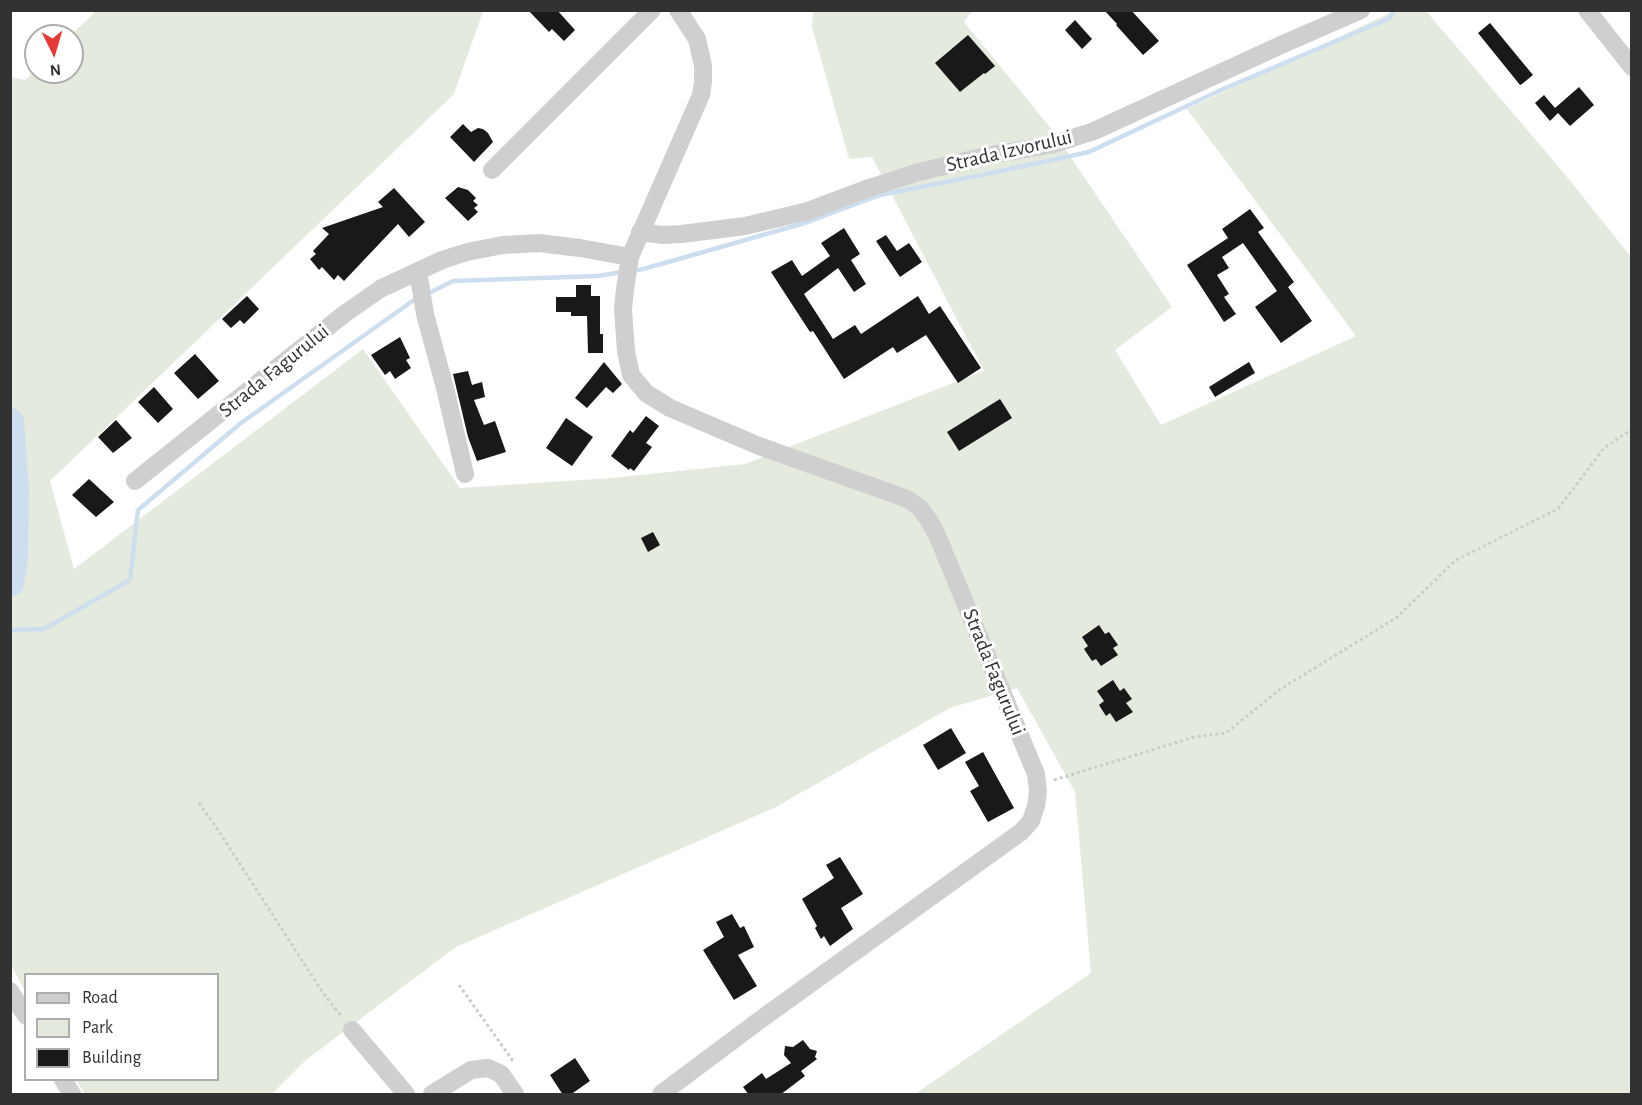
<!DOCTYPE html>
<html>
<head>
<meta charset="utf-8">
<style>
	body { margin:0 }
	#map { position:relative; width:1642px; height:1105px; overflow:hidden; background:#fff; font-family:"Alegreya Sans",sans-serif }
	canvas { display:block }
	.frame { position:absolute; inset:0; border:12px solid #323232; pointer-events:none }
	.legend { position:absolute; left:24px; top:973px; width:195px; height:108px; box-sizing:border-box; background:#fff; border:2px solid #adadad; margin:0; padding:8px 10px; list-style:none; font-size:18px; color:#323232 }
	.legend li { display:flex; align-items:center; gap:12px; height:30px }
	.legend b { width:30px; border:2px solid #adadad }
	.north { position:absolute; left:24px; top:24px; width:60px; height:60px; box-sizing:border-box; background:#fff; border:2px solid #adadad; border-radius:50%; rotate:175deg; font-size:16px; font-weight:700; line-height:24px; text-align:center; color:#323232 }
	.north::after { content:''; display:block; margin:auto; width:21px; height:27px; background:#e63a37; clip-path:polygon(50% 0,100% 100%,50% 72%,0 100%) }
</style>
</head>
<body>
<div id="map">
<canvas width="1642" height="1105"></canvas>
<div class="frame"></div>
<ul class="legend">
<li><b style="height:8px;background:#cfcfcf"></b>Road</li>
<li><b style="height:16px;background:#e4ebde"></b>Park</li>
<li><b style="height:16px;background:#191919"></b>Building</li>
</ul>
<div class="north">N</div>
</div>
<script>
const g = document.querySelector('canvas').getContext('2d');
g.lineJoin = 'round';
function paint(path, color) { g.fillStyle = color; g.fill(path, 'evenodd'); }
const shape = rows => new Path2D(rows.map(r => 'M' + r).join(''));
function stroke(path, color, width, dash) { g.strokeStyle = color; g.lineWidth = width; g.lineCap = dash ? 'butt' : 'round'; g.setLineDash(dash || []); g.stroke(path); }
function write(font, color, halo, rows, align = 'center') {
  g.font = font + ' "Alegreya Sans",sans-serif'; g.lineWidth = 6; g.setLineDash([]); g.textBaseline = 'middle'; g.strokeStyle = halo; g.fillStyle = color; for (const [text, x, y, turn = 0] of rows) {
    g.save(); g.translate(x, y); g.rotate((+turn || 0) * Math.PI / 180); g.textAlign = isNaN(turn) ? turn : align; if (halo) g.strokeText(text, 0, 0); g.fillText(text, 0, 0); g.restore();
  }
}
paint(shape([
	[96,11,483,11,454,94,50,481,74,569,363,349,460,488,611,478,745,464,984,371,872,157,849,159,812,27,813,11,972,11,964,22,1053,131,1172,307,1115,350,1161,425,1356,336,1187,109,1394,11,1426,11,1563,172,1631,257,1631,1094,915,1094,1091,973,1075,792,1017,688,950,708,774,808,456,947,306,1060,272,1094,85,1094,76,1080,218,1080,218,974,26,974,25,991,11,965,10,77,25,80,36,69,36,72,72,72,72,36,70,36]
]), '#e4ebde');
stroke(shape([
	[633,271,647,268,805,223,880,195,987,174,1089,152,1221,90,1390,18,1394,10],
	[427,294,453,281,598,276,622,272],
	[10,630,44,629,130,580,138,510,241,423,411,302,419,298]
]), '#cddeee', 4.5);
stroke(shape([
	[10,422,15,489,14,558,10,583]
]), '#cddeee', 28);
paint(shape([
	[528,10,557,10,575,30,564,41,552,29,549,32],
	[1104,10,1131,10,1159,41,1143,55,1116,25,1117,24],
	[1075,20,1092,39,1082,49,1065,30],
	[1490,23,1533,75,1522,84,1520,85,1478,33],
	[968,35,995,66,985,74,984,73,960,92,935,63],
	[1579,87,1594,105,1570,126,1558,113,1550,121,1535,103,1544,95,1555,108],
	[463,124,471,132,478,128,483,129,488,133,493,142,474,162,450,137],
	[458,187,468,190,476,198,473,201,478,205,474,208,478,212,468,221,445,198],
	[394,188,425,222,409,237,398,224,344,281,338,275,334,280,322,267,319,270,310,259,316,254,313,251,329,234,322,228,383,207,378,202],
	[1250,209,1264,228,1258,232,1294,282,1288,287,1312,321,1281,343,1255,307,1277,291,1243,243,1222,257,1229,268,1217,275,1229,294,1224,297,1236,314,1224,322,1187,265,1228,238,1222,229],
	[844,228,860,254,851,260,866,284,854,292,838,268,804,294,833,339,855,325,861,334,918,296,929,314,940,306,981,368,958,383,926,335,897,353,893,347,844,379,813,331,810,332,771,272,792,260,802,276,830,256,821,243],
	[886,235,897,251,909,243,922,262,900,277,876,241],
	[576,285,591,285,591,296,600,296,600,334,603,334,603,353,588,353,587,316,571,316,571,312,556,312,556,297,576,297],
	[247,296,259,309,244,324,240,320,231,328,222,319],
	[400,337,410,358,406,360,411,368,395,379,390,371,385,375,371,355],
	[195,354,219,381,198,399,174,373],
	[604,362,622,384,613,393,606,387,587,408,575,398],
	[1249,362,1255,373,1215,397,1209,387],
	[468,371,472,385,482,382,485,397,474,400,484,425,495,421,506,452,477,461,468,437,453,374],
	[154,387,173,409,158,423,138,402],
	[1000,399,1012,418,959,451,947,432],
	[646,416,659,426,646,443,652,447,634,471,630,468,629,470,611,456,630,430,633,433],
	[566,418,593,437,572,466,546,448],
	[116,420,132,438,113,453,98,437],
	[89,479,114,502,96,517,72,495],
	[653,532,660,545,648,552,641,538],
	[1099,625,1105,634,1109,632,1118,645,1113,648,1118,655,1101,666,1096,659,1092,661,1084,649,1088,646,1082,637],
	[1113,680,1120,691,1124,688,1132,699,1126,703,1133,712,1116,722,1110,713,1106,716,1099,705,1104,701,1097,691],
	[951,728,966,753,938,770,923,745],
	[983,752,1014,808,988,822,970,791,979,786,965,762],
	[840,857,863,894,841,908,853,929,830,946,824,936,821,939,815,928,817,926,802,899,834,878,826,865],
	[732,914,740,928,744,926,754,947,738,955,757,986,734,1000,703,950,724,937,716,922],
	[803,1040,810,1049,817,1051,815,1057,817,1059,801,1071,805,1076,780,1095,749,1095,743,1087,762,1073,766,1079,791,1063,784,1055,785,1046,793,1047],
	[575,1058,590,1081,570,1095,563,1095,550,1075]
]), '#191919');
stroke(shape([
	[1054,780,1194,737,1226,733,1279,690,1396,618,1456,560,1558,509,1604,448,1632,429],
	[199,803,218,830,323,993,342,1017],
	[459,985,513,1061]
]), '#ccc', 3, [3, 3]);
stroke(shape([
	[1587,10,1632,67],
	[492,170,652,10],
	[640,232,663,235,682,234,745,226,808,211,869,188,919,172,986,156,1054,144,1094,131,1281,45,1361,10],
	[418,271,425,314,445,388,465,474],
	[135,481,343,315,380,289,442,260,467,252,503,245,539,243,580,248,630,257],
	[10,991,26,1016],
	[352,1030,406,1094],
	[63,1080,72,1094],
	[432,1094,471,1070,488,1068,501,1074,515,1094],
	[661,1094,764,1017,1021,832,1031,821,1036,806,1038,791,1036,774,937,535,928,519,919,507,905,498,759,446,670,408,646,393,631,375,626,351,623,309,625,289,630,257,701,95,703,82,703,66,697,39,678,10]
]), '#cfcfcf', 18);
write('21px', '#323232', '#fff', [
	["Strada Izvorului",1009,151,-13],
	["Strada Fagurului",274,371,-39],
	["Strada Fagurului",994,672,68]
]);
</script>
</body>
</html>
